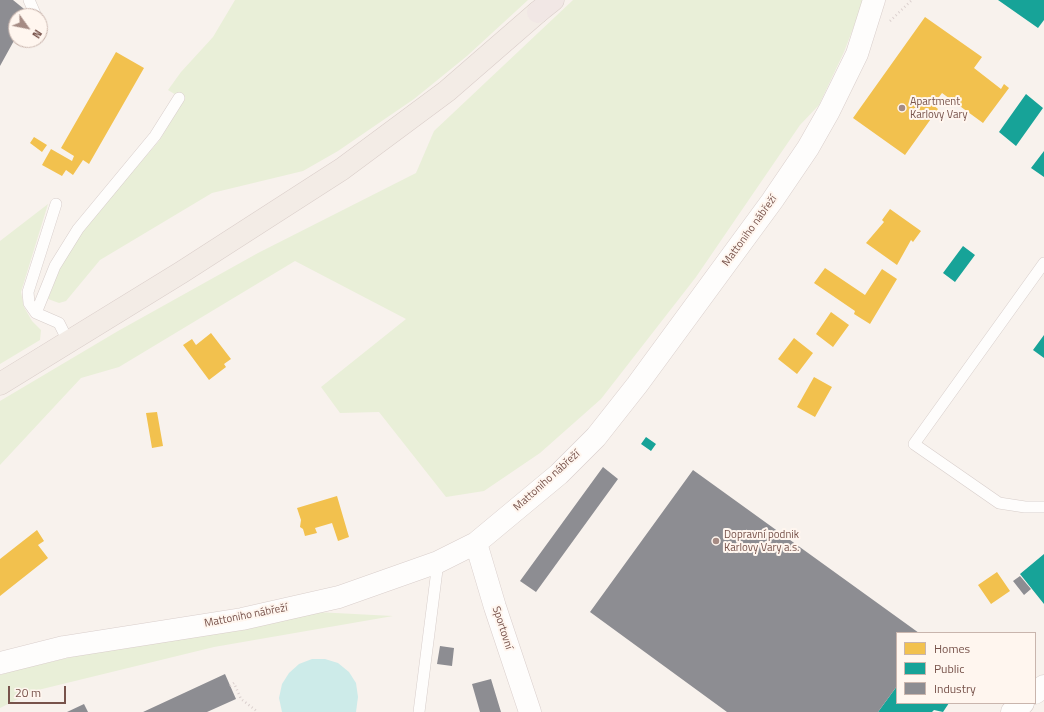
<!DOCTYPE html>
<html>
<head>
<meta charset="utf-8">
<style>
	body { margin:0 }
	#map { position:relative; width:1044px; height:712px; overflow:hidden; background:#f8f2ed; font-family:"Titillium Web",sans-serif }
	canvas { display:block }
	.legend { position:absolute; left:896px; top:632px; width:140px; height:72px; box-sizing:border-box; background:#fff6ef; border:1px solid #c9b5ad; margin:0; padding:5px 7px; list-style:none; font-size:12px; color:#78534b }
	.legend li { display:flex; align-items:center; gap:8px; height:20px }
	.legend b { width:20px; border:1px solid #c9b5ad }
	.north { position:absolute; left:8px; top:8px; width:40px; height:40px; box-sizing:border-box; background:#fff6ef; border:1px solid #c9b5ad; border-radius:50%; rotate:123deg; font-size:11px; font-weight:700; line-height:16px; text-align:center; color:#78534b }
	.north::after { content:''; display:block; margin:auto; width:14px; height:18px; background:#a58b84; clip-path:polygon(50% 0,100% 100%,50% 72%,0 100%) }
	.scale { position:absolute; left:8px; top:686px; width:58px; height:18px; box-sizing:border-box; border:2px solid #78534b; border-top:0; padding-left:5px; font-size:12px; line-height:14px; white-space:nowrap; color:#78534b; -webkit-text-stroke:3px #fff6ef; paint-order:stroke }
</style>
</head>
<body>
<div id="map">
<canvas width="1044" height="712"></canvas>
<ul class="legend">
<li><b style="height:11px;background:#f2c14e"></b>Homes</li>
<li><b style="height:11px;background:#17a398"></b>Public</li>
<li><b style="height:11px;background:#8d8d92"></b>Industry</li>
</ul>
<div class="north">N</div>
<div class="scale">20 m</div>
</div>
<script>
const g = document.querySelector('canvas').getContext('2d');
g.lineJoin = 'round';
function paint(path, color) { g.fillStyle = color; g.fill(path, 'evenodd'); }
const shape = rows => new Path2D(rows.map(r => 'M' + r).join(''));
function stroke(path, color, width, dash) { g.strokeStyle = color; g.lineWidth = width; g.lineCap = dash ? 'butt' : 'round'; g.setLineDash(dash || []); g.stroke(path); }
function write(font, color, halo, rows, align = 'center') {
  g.font = font + ' "Titillium Web",sans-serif'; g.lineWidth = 4; g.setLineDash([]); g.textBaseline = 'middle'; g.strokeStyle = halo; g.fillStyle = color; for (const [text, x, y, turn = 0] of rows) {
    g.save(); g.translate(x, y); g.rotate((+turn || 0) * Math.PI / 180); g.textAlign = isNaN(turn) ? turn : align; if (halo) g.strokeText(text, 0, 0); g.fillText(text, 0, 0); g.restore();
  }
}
paint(shape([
	[235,0,528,0,467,56,414,99,338,151,303,171,212,193,100,260,66,301,59,303,48,299,65,255,98,211,159,141,184,100,168,90,181,72,213,37],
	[573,0,864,0,844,52,819,105,800,125,696,277,601,399,540,453,484,491,446,497,379,412,340,413,321,387,406,319,295,261,119,367,81,378,0,465,0,401,118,331,258,253,416,173,434,131],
	[48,204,21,292,24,307,32,321,41,330,40,340,0,364,0,241],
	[316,612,393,616,214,647,34,691,0,708,0,675,16,670,102,650]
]), '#e9efd8');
paint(shape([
	[312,659,325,659,338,663,349,672,356,683,358,697,356,712,282,712,279,698,282,684,289,673,299,664]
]), '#cdebe9');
paint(shape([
	[925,17,982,57,974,68,1001,89,1004,84,1009,88,983,123,942,93,933,105,938,109,905,155,853,118],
	[116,52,144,68,89,164,83,160,73,175,66,170,62,176,42,165,51,149,72,161,74,156,61,148],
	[34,137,47,145,42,152,30,143],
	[890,209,921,231,913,242,911,240,897,265,866,243,884,222,882,220],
	[825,268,865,295,882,269,897,279,870,324,854,314,855,311,814,283],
	[831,312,849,325,833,347,816,334],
	[211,333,231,359,224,364,226,367,209,380,183,345,192,339,196,345],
	[794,338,813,353,797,374,778,359],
	[814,377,832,387,815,417,797,407],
	[157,412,163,446,152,448,146,413],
	[337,496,349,537,338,541,332,523,315,528,317,533,305,536,303,529,300,527,301,520,297,508],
	[37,530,44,541,38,545,48,558,0,596,0,559],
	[997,572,1010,591,991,604,978,585]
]), '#f2c14e');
paint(shape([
	[998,0,1044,0,1044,20,1038,28],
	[1026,94,1043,108,1016,146,999,132],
	[1044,151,1044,177,1031,168],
	[963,246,975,255,955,282,943,273],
	[1044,335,1044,358,1033,350],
	[646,437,656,444,651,451,641,444],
	[1044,554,1044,604,1020,574],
	[897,686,897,703,949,703,943,712,934,710,932,712,878,712]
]), '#17a398');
paint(shape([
	[0,0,13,0,29,13,28,16,16,16,16,37,0,66],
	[603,467,618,479,536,592,520,581],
	[693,470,919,633,897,633,897,686,878,712,727,712,590,612],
	[1020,576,1031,589,1024,595,1013,581],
	[440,646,454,648,452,666,437,664],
	[225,674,236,699,207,712,143,712],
	[491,679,501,712,480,712,472,684],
	[84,704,88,712,67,712]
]), '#8d8d92');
const lane = shape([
	[29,0,36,16],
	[56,204,28,292,29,303,36,313,59,323,69,343],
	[1044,263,914,444,999,503,1025,507,1044,507],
	[36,313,55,266,78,229,155,136,179,98],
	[419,712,438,562]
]);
const secondary = shape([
	[476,543,495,607,530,712],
	[0,663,64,647,242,619,339,597,438,562,476,543,559,474,596,437,637,385,772,201,808,148,829,111,857,54,874,0],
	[1035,693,1044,686],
	[1012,712,1023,703]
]);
const primary = shape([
	[0,384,182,272,342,169,447,91,538,12]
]);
const highway = shape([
	[538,12,553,0]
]);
stroke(lane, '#d7cdca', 12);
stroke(secondary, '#d9cecb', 23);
stroke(primary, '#daceca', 23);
stroke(highway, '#daceca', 23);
stroke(shape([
	[890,21,912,0],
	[230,686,234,683,241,699,258,712]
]), '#dbd0ce', 2.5, [1, 3]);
stroke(lane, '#fefdfc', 11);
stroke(secondary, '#fefdfc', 22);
stroke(primary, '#f3ece6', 22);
stroke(highway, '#f1e7e5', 22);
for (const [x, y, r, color] of [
	[902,108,4,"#a58b84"],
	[716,541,4,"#a58b84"]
]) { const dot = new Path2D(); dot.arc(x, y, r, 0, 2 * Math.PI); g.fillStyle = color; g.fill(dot); stroke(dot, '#fff6ef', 1.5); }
write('11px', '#78534b', '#fff6ef', [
	["Apartment",910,102],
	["Karlovy Vary",910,115],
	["Dopravní podnik",724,535],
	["Karlovy Vary a.s.",724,548]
], 'left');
write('11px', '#78534b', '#fff6ef', [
	["Mattoniho nábřeží",750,231,-54],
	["Mattoniho nábřeží",547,481,-42],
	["Mattoniho nábřeží",246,616,-11],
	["Sportovní",502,628,72]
]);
</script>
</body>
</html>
